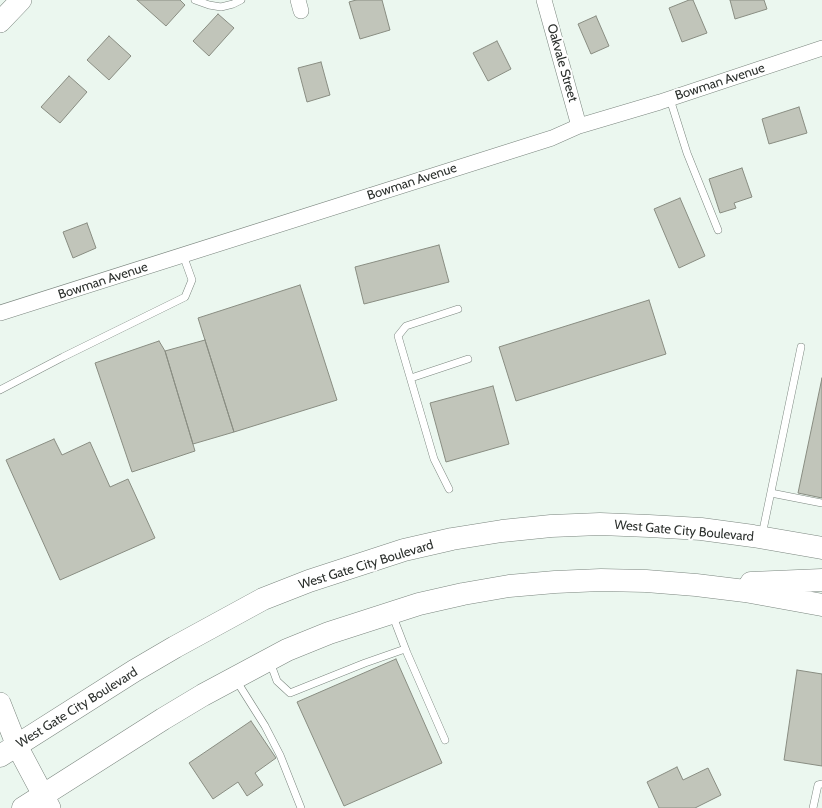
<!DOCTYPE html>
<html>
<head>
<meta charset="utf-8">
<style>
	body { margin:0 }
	canvas { display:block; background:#ebf7ef }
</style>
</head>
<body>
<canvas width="822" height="808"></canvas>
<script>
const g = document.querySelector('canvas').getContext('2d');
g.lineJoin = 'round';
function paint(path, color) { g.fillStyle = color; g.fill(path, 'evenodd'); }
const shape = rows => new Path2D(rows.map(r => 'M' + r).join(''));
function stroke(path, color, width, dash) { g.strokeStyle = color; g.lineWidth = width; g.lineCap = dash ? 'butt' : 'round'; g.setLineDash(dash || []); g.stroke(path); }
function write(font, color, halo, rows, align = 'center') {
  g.font = font + ' Cabin,sans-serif'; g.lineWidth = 4; g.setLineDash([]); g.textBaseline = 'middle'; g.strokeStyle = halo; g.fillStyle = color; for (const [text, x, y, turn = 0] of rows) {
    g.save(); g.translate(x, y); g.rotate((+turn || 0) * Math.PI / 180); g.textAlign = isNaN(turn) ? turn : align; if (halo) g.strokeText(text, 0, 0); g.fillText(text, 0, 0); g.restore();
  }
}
const building = shape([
	[137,0,180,0,185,5,166,26,137,0],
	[356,0,382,0,390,30,360,39,349,2,356,0],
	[689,0,693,0,707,33,682,42,669,8,689,0],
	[730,0,764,0,767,9,735,19,730,0],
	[218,14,234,28,209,56,193,41,218,14],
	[596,16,609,46,591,54,578,24,596,16],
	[109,36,131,56,109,80,87,60,109,36],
	[497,41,511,69,488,81,473,53,497,41],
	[321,62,330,95,307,102,298,68,321,62],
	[69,76,87,92,60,123,41,107,69,76],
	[799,107,807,133,769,144,762,119,799,107],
	[742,168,752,197,734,203,736,208,720,213,709,179,742,168],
	[680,198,705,256,679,268,654,209,680,198],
	[87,223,96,248,73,258,63,232,87,223],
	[439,245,449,282,364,304,355,267,439,245],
	[300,285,337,400,234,432,198,318,300,285],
	[649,300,666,354,516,401,499,347,649,300],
	[205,340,234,432,193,444,165,351,205,340],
	[159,341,165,351,195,451,132,472,95,363,159,341],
	[822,378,822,498,798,493,822,378],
	[493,386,509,444,446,462,430,403,493,386],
	[54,439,62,455,90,442,110,487,128,479,155,538,60,580,6,460,54,439],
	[396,659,442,763,344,806,297,702,396,659],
	[797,670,822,674,822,766,784,760,797,670],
	[251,721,276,758,255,773,263,785,247,796,238,782,213,799,189,763,251,721],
	[677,767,683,780,708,768,721,795,695,808,659,808,647,782,677,767]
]);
paint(building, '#c1c5ba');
stroke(building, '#898d82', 1);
const service = shape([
	[195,0,209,5,221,7,233,4,241,0],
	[670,99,687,153,718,230],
	[411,378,468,359],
	[0,390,63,357,185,297,192,280,183,255],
	[449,489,434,459,398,336,406,326,458,309],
	[771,493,822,503],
	[762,535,801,347],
	[392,614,407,653,445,740],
	[270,662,277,681,290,693,365,663,405,649],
	[236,680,265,726,280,755,301,808],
	[813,808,818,785,822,784]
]);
const minor = shape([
	[298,0,301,11],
	[544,0,579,126],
	[0,313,552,138,579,126,660,102,822,48]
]);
const secondary = shape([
	[0,22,21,0],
	[0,703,17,746,50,808]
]);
const primary = shape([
	[751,583,822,580],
	[0,756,134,671,175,647,263,599,309,581,404,550,452,539,502,531,551,526,600,524,649,526,701,529,753,536,822,548],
	[23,808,163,719,203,695,287,650,329,633,419,604,463,594,509,586,555,582,601,580,646,581,696,585,745,591,822,605]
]);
stroke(service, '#7b867f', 8);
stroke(minor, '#7b867f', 16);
stroke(secondary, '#7b867f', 22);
stroke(primary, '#7b867f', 23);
stroke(service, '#fff', 7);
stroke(minor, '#fff', 15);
stroke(secondary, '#fff', 21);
stroke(primary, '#fff', 22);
write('13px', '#2c302d', '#fff', [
	["Oakvale Street",562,63,74],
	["Bowman Avenue",720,82,-18],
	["Bowman Avenue",412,182,-18],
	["Bowman Avenue",103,281,-18],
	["West Gate City Boulevard",684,531,5],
	["West Gate City Boulevard",366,565,-17],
	["West Gate City Boulevard",77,708,-32]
]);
</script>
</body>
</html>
